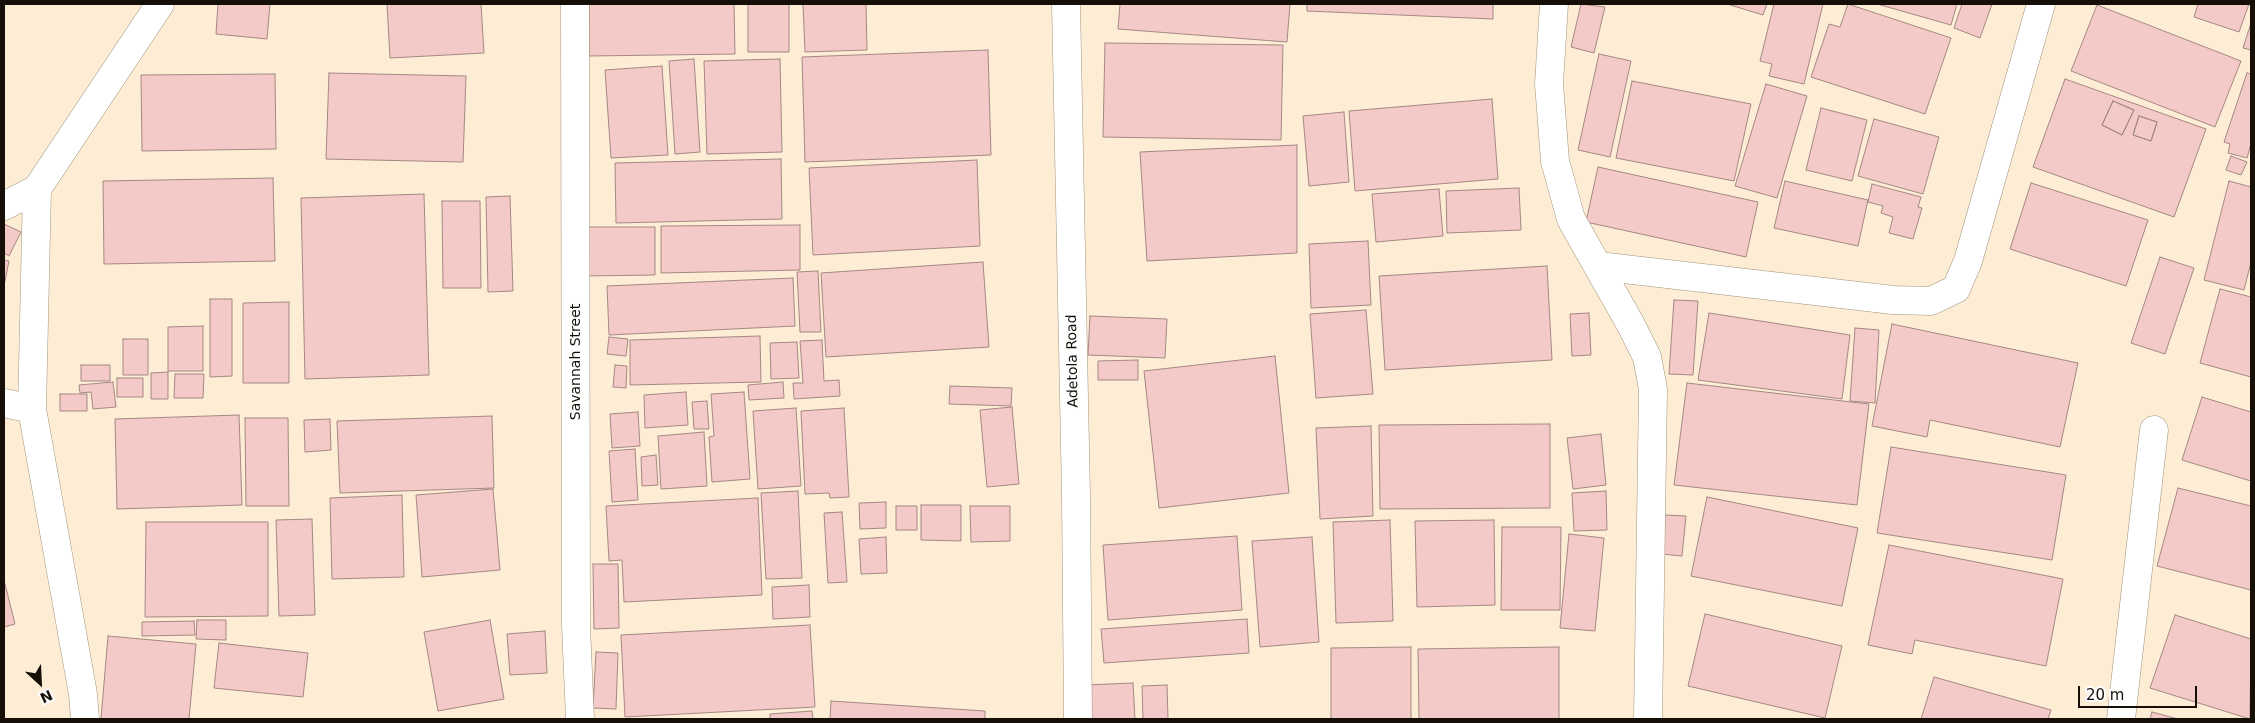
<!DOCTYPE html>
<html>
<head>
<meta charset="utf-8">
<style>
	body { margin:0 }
	#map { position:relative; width:2255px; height:723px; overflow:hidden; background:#fdedd4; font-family:"DejaVu Sans",sans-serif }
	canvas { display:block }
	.frame { position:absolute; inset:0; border:5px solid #150f07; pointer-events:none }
	.north { position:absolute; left:15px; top:658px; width:50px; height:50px; -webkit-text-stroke:4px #fdfdfd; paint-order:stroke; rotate:155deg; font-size:14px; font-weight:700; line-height:20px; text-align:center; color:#150f07 }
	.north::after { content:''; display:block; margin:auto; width:18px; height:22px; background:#150f07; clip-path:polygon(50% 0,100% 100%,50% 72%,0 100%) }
	.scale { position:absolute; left:2078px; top:686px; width:119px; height:22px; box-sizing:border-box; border:2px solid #150f07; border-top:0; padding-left:6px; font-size:15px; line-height:18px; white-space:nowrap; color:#150f07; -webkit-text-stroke:4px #fdfdfd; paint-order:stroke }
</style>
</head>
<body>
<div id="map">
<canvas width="2255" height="723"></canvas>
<div class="frame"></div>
<div class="north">N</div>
<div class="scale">20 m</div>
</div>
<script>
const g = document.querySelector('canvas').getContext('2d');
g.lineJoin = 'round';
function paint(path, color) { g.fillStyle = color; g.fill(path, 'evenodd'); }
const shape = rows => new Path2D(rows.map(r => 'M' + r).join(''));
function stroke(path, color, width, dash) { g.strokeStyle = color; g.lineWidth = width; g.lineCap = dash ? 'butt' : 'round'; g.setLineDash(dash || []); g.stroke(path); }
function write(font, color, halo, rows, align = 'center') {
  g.font = font + ' "DejaVu Sans",sans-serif'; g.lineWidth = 4; g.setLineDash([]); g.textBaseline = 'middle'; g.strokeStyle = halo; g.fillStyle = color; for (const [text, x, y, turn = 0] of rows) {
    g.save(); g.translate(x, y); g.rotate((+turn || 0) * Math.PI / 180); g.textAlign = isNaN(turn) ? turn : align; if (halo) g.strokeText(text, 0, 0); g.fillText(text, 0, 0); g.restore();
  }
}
const building = shape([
	[218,4,270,4,267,39,216,34,218,4],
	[387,4,481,4,484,53,390,58,387,4],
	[589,4,734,4,735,54,589,56,589,4],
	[748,4,789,4,789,52,748,52,748,4],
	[803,4,866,4,867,50,805,52,803,4],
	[1120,4,1290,4,1287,42,1118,29,1120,4],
	[1307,4,1493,4,1493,19,1307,11,1307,4],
	[1581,4,1605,7,1594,53,1571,47,1581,4],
	[1727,4,1767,4,1763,15,1727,4],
	[1774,4,1823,4,1804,84,1769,76,1772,64,1760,61,1774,4],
	[1848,4,1951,38,1925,114,1811,77,1829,24,1840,27,1848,4],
	[1877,4,1957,4,1951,25,1877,4],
	[1962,4,1992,4,1980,38,1954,28,1962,4],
	[2198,4,2249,4,2239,32,2194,17,2198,4],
	[2097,5,2241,61,2215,127,2071,71,2097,5],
	[2251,23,2251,50,2243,48,2251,23],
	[1105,43,1283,45,1281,140,1103,137,1105,43],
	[988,50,991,155,805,162,802,57,988,50],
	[1599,54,1631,61,1610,157,1578,150,1599,54],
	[694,59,700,152,675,154,669,61,694,59],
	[780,59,782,152,707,154,704,61,780,59],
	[662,66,668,155,611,158,605,70,662,66],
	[329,73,466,76,463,162,326,159,329,73],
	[2247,73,2251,74,2251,144,2247,158,2228,153,2230,144,2224,142,2247,73],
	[275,74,276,149,142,151,141,75,275,74],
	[2065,79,2206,129,2174,217,2033,167,2065,79],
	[2113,101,2134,110,2122,135,2102,125,2113,101],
	[2139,116,2157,122,2151,141,2133,135,2139,116],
	[1632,81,1751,104,1734,181,1616,158,1632,81],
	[1766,84,1807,96,1777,198,1735,186,1766,84],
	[1492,99,1498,179,1355,191,1349,111,1492,99],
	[2113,101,2134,110,2122,135,2102,125,2113,101],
	[1821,108,1867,120,1852,181,1806,170,1821,108],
	[1344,112,1349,182,1309,186,1303,116,1344,112],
	[2139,116,2157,122,2151,141,2133,135,2139,116],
	[1874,119,1939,137,1923,194,1858,176,1874,119],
	[1297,145,1297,253,1147,261,1140,152,1297,145],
	[2231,156,2247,162,2241,175,2226,170,2231,156],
	[781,159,782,219,616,223,615,163,781,159],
	[977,160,980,246,813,255,809,168,977,160],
	[1598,167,1758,202,1746,257,1586,222,1598,167],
	[273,178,275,261,104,264,103,181,273,178],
	[1785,181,1868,200,1858,246,1774,228,1785,181],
	[2229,181,2251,187,2251,262,2244,290,2204,280,2229,181],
	[2031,183,2148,220,2126,286,2010,249,2031,183],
	[1872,184,1921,197,1918,207,1922,208,1913,239,1889,233,1893,217,1881,213,1883,206,1868,202,1872,184],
	[1519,188,1521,230,1447,233,1446,191,1519,188],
	[1439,189,1443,236,1376,242,1372,194,1439,189],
	[424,194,429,375,305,379,301,198,424,194],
	[510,196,513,291,488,292,486,197,510,196],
	[442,201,480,201,481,288,443,288,442,201],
	[4,224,21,232,9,256,4,253,4,224],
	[800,225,800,270,661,273,661,226,800,225],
	[583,227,655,227,655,275,583,276,583,227],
	[1368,241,1371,305,1311,308,1309,244,1368,241],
	[2160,257,2194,268,2165,354,2131,343,2160,257],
	[4,260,9,261,4,286,4,260],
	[983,262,989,347,826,357,821,273,983,262],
	[1547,266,1552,360,1385,370,1379,276,1547,266],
	[818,271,821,332,800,332,797,272,818,271],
	[793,278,795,326,609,335,607,286,793,278],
	[2220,289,2251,297,2251,377,2200,363,2220,289],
	[210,299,232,299,232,376,210,377,210,299],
	[1674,300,1698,301,1693,375,1669,374,1674,300],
	[289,302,289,383,243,383,243,303,289,302],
	[1366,310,1373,394,1316,398,1310,314,1366,310],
	[1589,313,1591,355,1572,356,1570,314,1589,313],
	[1709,313,1850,335,1842,399,1698,380,1709,313],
	[1090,316,1167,319,1165,358,1088,355,1090,316],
	[1892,324,2078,363,2060,447,1930,420,1927,437,1872,426,1892,324],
	[203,326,203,371,168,371,168,327,203,326],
	[1855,328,1879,330,1875,403,1850,401,1855,328],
	[760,336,761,382,630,385,630,340,760,336],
	[609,337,628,339,626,356,607,354,609,337],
	[123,339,148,339,148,375,123,375,123,339],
	[822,340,824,381,839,380,840,396,794,399,793,383,803,383,800,341,822,340],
	[797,342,799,378,771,379,770,343,797,342],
	[1275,356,1289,493,1159,508,1144,371,1275,356],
	[1138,360,1138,380,1098,380,1098,361,1138,360],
	[81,365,110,365,110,381,81,381,81,365],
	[615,365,627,366,626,388,613,387,615,365],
	[168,372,168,399,151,399,151,373,168,372],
	[175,374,204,374,203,398,174,398,175,374],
	[117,378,143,378,143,397,117,397,117,378],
	[113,382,116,407,93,409,91,392,80,393,79,385,113,382],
	[783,382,784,398,749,400,748,385,783,382],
	[1687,383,1869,404,1857,505,1674,485,1687,383],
	[950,386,1012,388,1011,406,949,404,950,386],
	[686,392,688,425,645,428,644,395,686,392],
	[744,392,750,479,712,482,709,437,714,436,711,394,744,392],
	[60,394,87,394,87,411,60,411,60,394],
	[2202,397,2251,412,2251,481,2182,460,2202,397],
	[707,401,709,429,694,429,692,402,707,401],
	[1012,407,1019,484,987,487,980,410,1012,407],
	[796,408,801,486,758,489,753,411,796,408],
	[844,408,849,497,830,498,829,493,805,494,801,411,844,408],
	[638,412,640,446,612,448,610,414,638,412],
	[239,415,242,505,117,509,115,419,239,415],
	[492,416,494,488,340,493,337,421,492,416],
	[245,418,288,418,289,506,246,506,245,418],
	[330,419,331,450,305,452,304,420,330,419],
	[1550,424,1550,508,1380,509,1379,425,1550,424],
	[1371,426,1373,516,1320,519,1316,428,1371,426],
	[704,432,707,486,661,489,658,436,704,432],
	[1601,434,1606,485,1573,489,1567,438,1601,434],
	[1891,447,2066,475,2052,560,1877,533,1891,447],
	[635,449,638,500,612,502,609,451,635,449],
	[656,455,658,485,642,486,641,457,656,455],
	[2178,488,2251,506,2251,590,2157,566,2178,488],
	[493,489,500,570,422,577,416,495,493,489],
	[798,491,802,578,766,579,761,493,798,491],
	[1606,491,1607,530,1574,531,1572,493,1606,491],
	[402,495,404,577,332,579,330,498,402,495],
	[1707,497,1858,528,1842,606,1691,576,1707,497],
	[758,498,762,595,624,602,622,560,609,561,606,506,758,498],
	[886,502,886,528,860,529,859,503,886,502],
	[921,505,961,505,961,541,921,540,921,505],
	[896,506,917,506,917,530,896,530,896,506],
	[970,506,1010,506,1010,541,971,542,970,506],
	[842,512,847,582,828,583,824,513,842,512],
	[1664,515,1686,516,1682,556,1661,554,1664,515],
	[312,519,315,615,279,616,276,520,312,519],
	[1390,520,1393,621,1336,623,1333,522,1390,520],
	[1494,520,1495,605,1417,607,1415,521,1494,520],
	[146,522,268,522,268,616,145,617,146,522],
	[1502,527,1561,527,1560,610,1501,610,1502,527],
	[1569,534,1604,538,1595,631,1560,628,1569,534],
	[1237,536,1242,610,1108,620,1103,545,1237,536],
	[886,537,887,573,861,574,859,539,886,537],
	[1312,537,1319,642,1260,647,1252,541,1312,537],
	[1889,545,2063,579,2046,666,1915,640,1912,654,1868,645,1889,545],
	[593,564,618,564,619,628,594,629,593,564],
	[5,584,15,624,4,627,4,585,5,584],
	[809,585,810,617,773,619,772,587,809,585],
	[1705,614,1842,646,1825,718,1688,686,1705,614],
	[2175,615,2251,639,2250,719,2150,688,2175,615],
	[1247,619,1249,653,1104,663,1101,629,1247,619],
	[197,620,226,620,226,640,196,639,197,620],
	[490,620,504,699,438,711,424,632,490,620],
	[194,621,195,635,142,636,142,622,194,621],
	[810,625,815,707,625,717,621,635,810,625],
	[545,631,547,673,510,675,507,634,545,631],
	[108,636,196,644,189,719,101,719,108,636],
	[219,643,308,653,303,697,214,688,219,643],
	[1411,647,1411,719,1331,719,1331,648,1411,647],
	[1559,647,1559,719,1419,719,1418,649,1559,647],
	[596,652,618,653,616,709,593,708,596,652],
	[1934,677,2051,710,2048,719,1921,719,1934,677],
	[1133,683,1135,719,1088,719,1086,685,1133,683],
	[1167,685,1168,719,1143,719,1142,686,1167,685],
	[831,701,985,711,985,719,830,719,831,701],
	[812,711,813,719,770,719,770,714,812,711],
	[2152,712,2178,719,2150,719,2152,712]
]);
paint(building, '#f3cac7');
stroke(building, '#a58784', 1);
const minor = shape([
	[575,4,576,626,580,719],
	[1066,4,1076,496,1078,719],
	[1554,4,1549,84,1555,161,1571,219,1631,325,1647,357,1653,389,1648,719],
	[37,189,32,409,83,694,85,719],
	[4,206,37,189,160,4],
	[1598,266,1893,300,1931,301,1956,289,1968,261,2041,4],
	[4,403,32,409],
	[2121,719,2154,430]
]);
stroke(minor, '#a2947c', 29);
stroke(minor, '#fff', 28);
write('14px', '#150f07', '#fdfdfd', [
	["Adetola Road",1073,361,-91],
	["Savannah Street",576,362,-90]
]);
</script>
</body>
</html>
